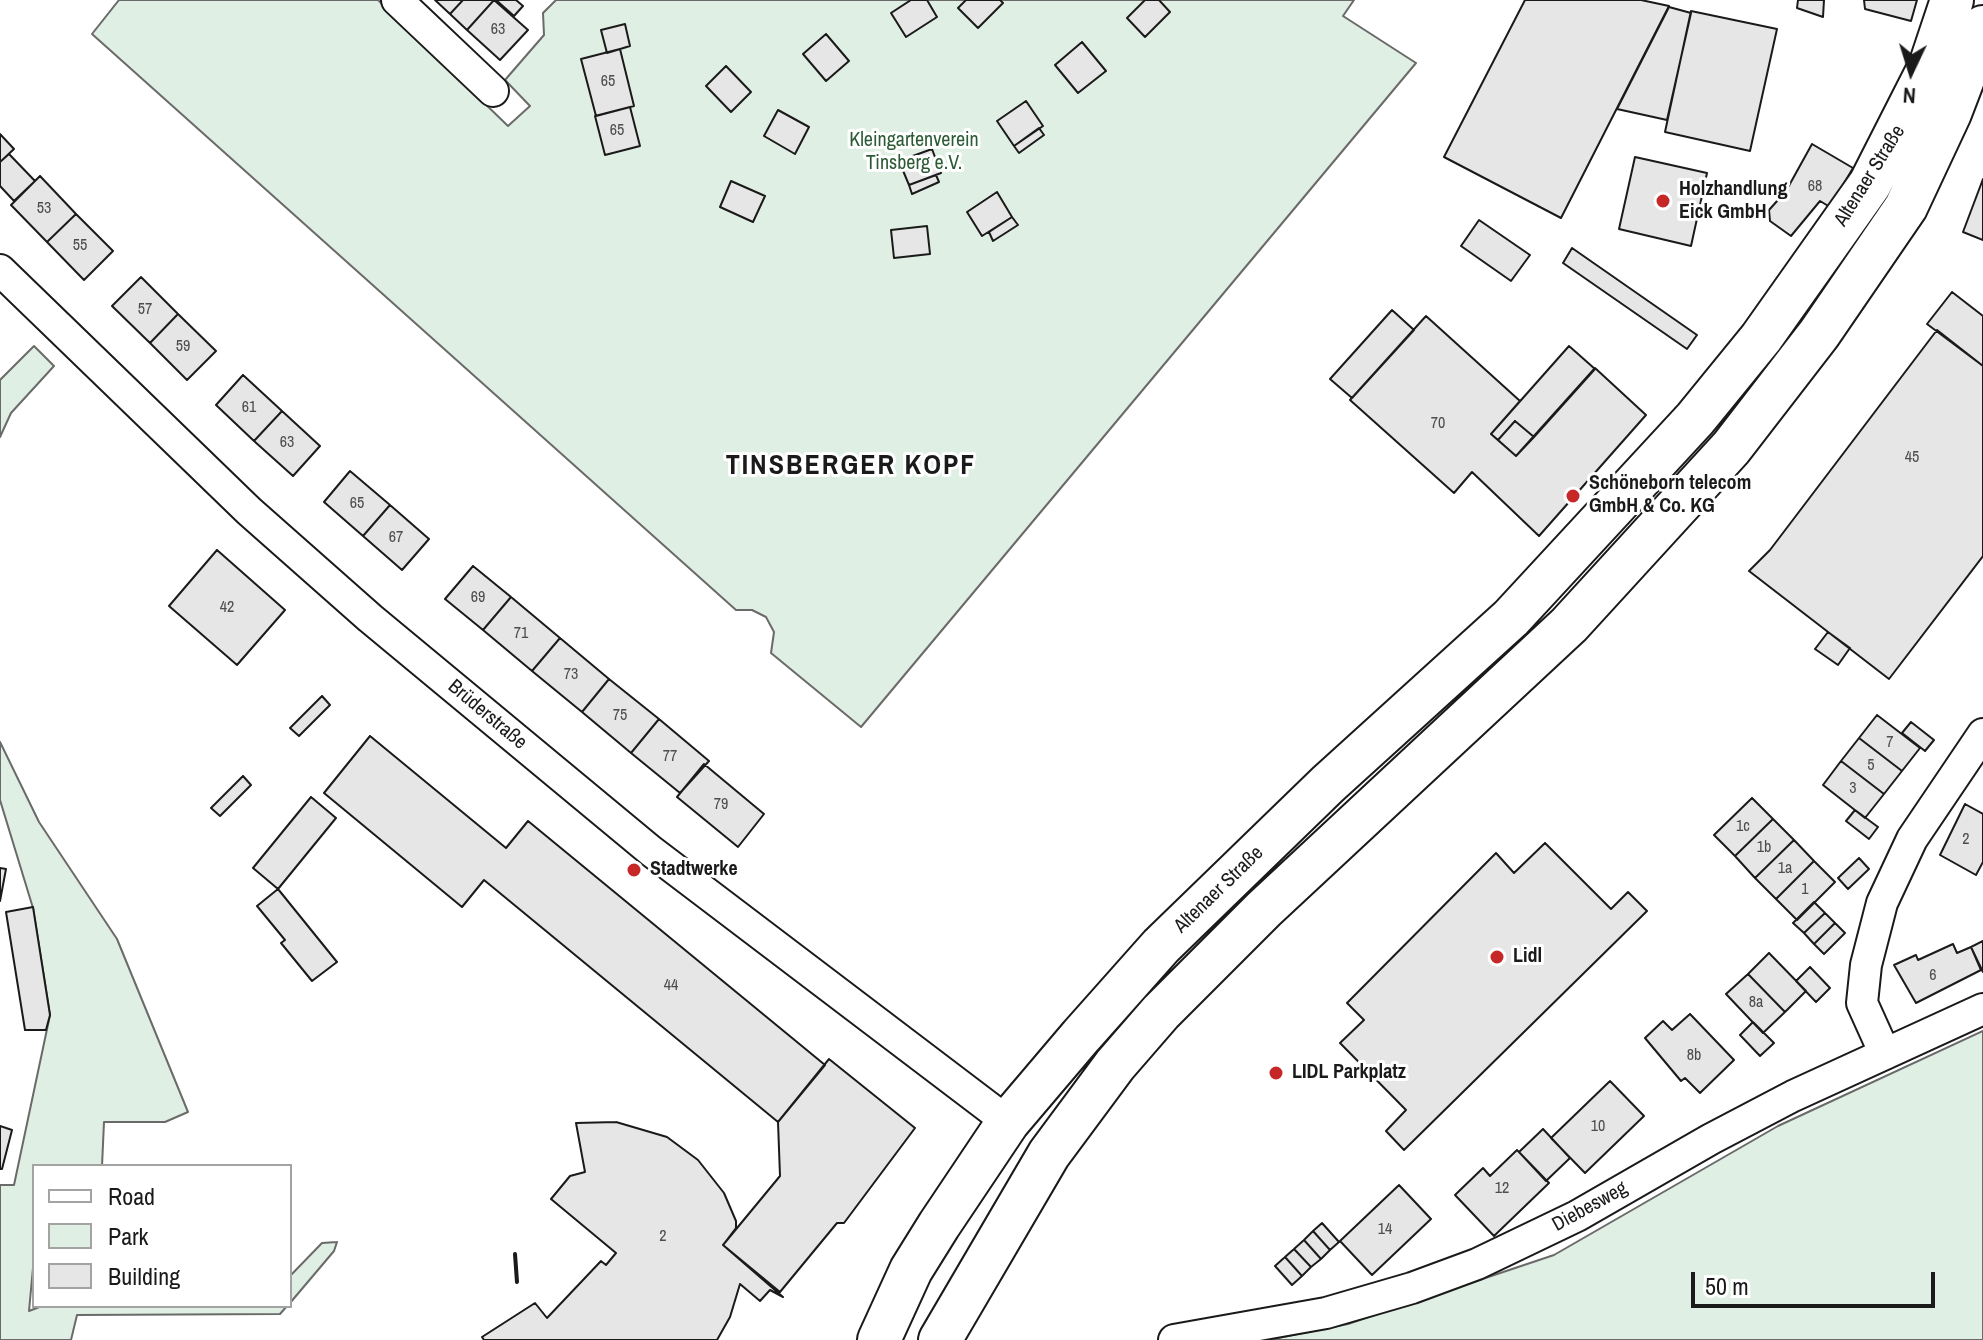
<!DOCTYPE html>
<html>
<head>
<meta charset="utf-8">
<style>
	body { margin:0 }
	#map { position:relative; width:1983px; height:1340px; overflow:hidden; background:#fff; font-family:"Archivo Narrow",sans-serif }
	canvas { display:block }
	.legend { position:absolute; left:32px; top:1164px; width:260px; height:144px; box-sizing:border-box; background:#fff; border:2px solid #a3a3a3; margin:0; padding:10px 14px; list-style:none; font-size:24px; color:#1a1a1a }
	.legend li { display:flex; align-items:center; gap:16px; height:40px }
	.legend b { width:40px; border:2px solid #a3a3a3 }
	.north { position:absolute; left:1871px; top:32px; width:80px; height:80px; -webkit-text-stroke:6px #fff; paint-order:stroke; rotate:184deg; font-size:22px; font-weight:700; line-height:32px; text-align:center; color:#1a1a1a }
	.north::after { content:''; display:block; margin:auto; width:28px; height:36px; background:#1a1a1a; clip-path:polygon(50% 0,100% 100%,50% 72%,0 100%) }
	.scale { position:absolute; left:1691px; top:1272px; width:244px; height:36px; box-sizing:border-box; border:4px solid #1a1a1a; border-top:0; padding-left:10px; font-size:24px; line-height:28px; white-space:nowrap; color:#1a1a1a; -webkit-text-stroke:6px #fff; paint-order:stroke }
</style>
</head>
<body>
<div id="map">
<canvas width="1983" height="1340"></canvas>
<ul class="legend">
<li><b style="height:10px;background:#fff"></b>Road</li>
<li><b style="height:22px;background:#e0efe3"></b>Park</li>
<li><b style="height:22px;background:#e6e6e6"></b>Building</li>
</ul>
<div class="north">N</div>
<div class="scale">50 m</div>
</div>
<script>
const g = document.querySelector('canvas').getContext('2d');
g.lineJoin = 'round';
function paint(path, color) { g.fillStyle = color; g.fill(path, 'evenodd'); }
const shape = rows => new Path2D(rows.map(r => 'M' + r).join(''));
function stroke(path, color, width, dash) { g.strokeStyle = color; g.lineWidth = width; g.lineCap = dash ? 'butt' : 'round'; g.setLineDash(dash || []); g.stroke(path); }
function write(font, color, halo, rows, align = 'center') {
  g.font = font + ' "Archivo Narrow",sans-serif'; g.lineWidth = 6; g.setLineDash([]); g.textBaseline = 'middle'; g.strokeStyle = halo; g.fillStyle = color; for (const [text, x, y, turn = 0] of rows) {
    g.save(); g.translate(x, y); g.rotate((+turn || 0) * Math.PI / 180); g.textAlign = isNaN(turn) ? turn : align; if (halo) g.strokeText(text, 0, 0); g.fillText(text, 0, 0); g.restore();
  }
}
const green = shape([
	[119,0,378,0,508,126,530,106,505,80,544,35,543,13,556,0,1354,0,1343,16,1416,63,861,727,771,653,774,632,766,617,752,610,736,610,92,34,119,0],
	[34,346,54,366,11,413,0,437,0,380,34,346],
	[0,742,39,822,117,939,188,1112,165,1122,104,1122,102,1166,34,1166,34,1257,29,1311,42,1306,287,1306,280,1314,77,1315,71,1340,0,1340,0,1185,14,1185,50,1015,33,908,0,800,0,742],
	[1983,1031,1983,1340,1268,1340,1348,1324,1554,1255,1778,1126,1983,1031],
	[337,1242,334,1251,290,1303,290,1276,322,1243,337,1242]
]);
paint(green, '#e0efe3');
stroke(green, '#6a6a6a', 2);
const building = shape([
	[435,0,463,0,450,14,435,0],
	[463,0,494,0,467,30,450,14,463,0],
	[494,0,528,30,500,60,467,30,494,0],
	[496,0,516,0,523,6,514,16,496,0],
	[911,0,927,0,937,17,906,37,891,13,911,0],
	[966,0,1000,0,1003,3,978,28,958,8,966,0],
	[1145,0,1159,0,1170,12,1145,37,1127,18,1145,0],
	[1525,0,1641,0,1669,6,1561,218,1444,157,1525,0],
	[1798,0,1824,0,1823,17,1797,8,1798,0],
	[1864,0,1917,0,1911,21,1865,9,1864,0],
	[1669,7,1691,13,1667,120,1617,109,1669,7],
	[1691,11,1777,29,1750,151,1665,132,1691,11],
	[625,24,630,46,607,53,601,30,625,24],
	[826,34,849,61,826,81,803,54,826,34],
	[1082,42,1106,71,1078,93,1055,65,1082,42],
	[620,49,634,106,596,116,581,59,620,49],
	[726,66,751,92,731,112,706,86,726,66],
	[1026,101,1043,126,1014,146,997,121,1026,101],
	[630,107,640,146,605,155,595,116,630,107],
	[778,110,809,127,795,154,764,136,778,110],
	[1039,128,1044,135,1019,153,1014,146,1039,128],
	[0,134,14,149,0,162,0,134],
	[1812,144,1853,168,1830,207,1820,201,1791,236,1770,221,1769,210,1786,191,1812,144],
	[932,149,941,173,909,185,899,161,932,149],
	[9,154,35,181,14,201,0,186,0,162,9,154],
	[1635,157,1707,173,1691,246,1619,229,1635,157],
	[936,175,939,182,912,194,909,185,936,175],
	[40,176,76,214,47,242,11,205,40,176],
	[1983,179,1983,240,1963,232,1983,179],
	[731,181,765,196,753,222,720,207,731,181],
	[997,192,1012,217,982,236,967,212,997,192],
	[76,214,113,251,84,280,47,242,76,214],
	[1012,217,1018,225,993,241,989,232,1012,217],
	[1479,220,1530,255,1511,281,1461,246,1479,220],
	[927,226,930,254,894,258,891,230,927,226],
	[1572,248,1697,335,1687,349,1563,263,1572,248],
	[141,277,178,314,150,343,112,306,141,277],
	[1952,292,1983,316,1983,366,1927,324,1952,292],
	[1392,310,1414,330,1352,398,1330,379,1392,310],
	[178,314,216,351,187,380,150,343,178,314],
	[1426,316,1520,401,1491,434,1516,456,1595,368,1646,415,1539,536,1472,472,1454,493,1350,400,1426,316],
	[1937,330,1983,366,1983,556,1889,679,1749,571,1770,550,1937,330],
	[1569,346,1595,369,1534,437,1515,421,1498,440,1491,434,1569,346],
	[243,375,282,411,254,441,216,405,243,375],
	[282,411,320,446,293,476,254,441,282,411],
	[1515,421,1534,437,1516,456,1498,440,1515,421],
	[350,471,390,505,363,536,324,502,350,471],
	[390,505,429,539,402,570,363,536,390,505],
	[217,550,285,610,237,665,169,606,217,550],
	[473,566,511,597,483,630,445,599,473,566],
	[511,597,560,638,532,671,483,630,511,597],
	[1828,632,1850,648,1838,665,1815,649,1828,632],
	[560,638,609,679,582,712,532,671,560,638],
	[609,679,659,719,631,753,582,712,609,679],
	[322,696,330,705,299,736,290,728,322,696],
	[1877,715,1920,748,1902,771,1859,738,1877,715],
	[659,719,709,761,680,793,631,753,659,719],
	[1911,722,1934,740,1925,751,1902,733,1911,722],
	[370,736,506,848,528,821,825,1065,778,1122,484,880,462,907,324,793,370,736],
	[1859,738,1902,771,1884,794,1841,761,1859,738],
	[1841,761,1884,794,1865,818,1823,785,1841,761],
	[704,764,764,814,738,847,677,797,704,764],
	[243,776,251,785,220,816,211,808,243,776],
	[311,797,336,818,278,889,253,868,311,797],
	[1752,798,1773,819,1735,856,1714,835,1752,798],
	[1965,804,1983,814,1983,862,1976,875,1940,855,1965,804],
	[1855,810,1878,827,1869,839,1846,821,1855,810],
	[1773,819,1794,840,1755,878,1735,856,1773,819],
	[1794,840,1814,861,1776,899,1755,878,1794,840],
	[1545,843,1611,909,1628,892,1647,911,1404,1150,1386,1131,1406,1110,1340,1043,1364,1020,1347,1003,1496,853,1514,873,1545,843],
	[1859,858,1869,869,1848,889,1838,878,1859,858],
	[1814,861,1835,882,1797,920,1776,899,1814,861],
	[0,868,6,869,0,901,0,868],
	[278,889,337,962,312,981,281,943,285,940,257,906,278,889],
	[1814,902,1825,913,1804,933,1793,923,1814,902],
	[33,907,50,1015,46,1030,25,1030,6,912,33,907],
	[1825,913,1835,923,1814,944,1804,933,1825,913],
	[1835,923,1845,933,1824,954,1814,944,1835,923],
	[1983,941,1983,972,1971,947,1983,941],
	[1953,944,1957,953,1971,947,1981,970,1916,1003,1894,965,1916,955,1918,960,1953,944],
	[1769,953,1806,991,1785,1012,1748,974,1769,953],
	[1810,967,1830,988,1816,1002,1796,981,1810,967],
	[1748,974,1785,1012,1763,1033,1726,994,1748,974],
	[1690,1014,1734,1060,1700,1093,1685,1078,1681,1081,1645,1038,1663,1021,1672,1030,1690,1014],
	[1753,1022,1774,1043,1760,1056,1740,1035,1753,1022],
	[829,1059,915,1128,844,1223,837,1223,780,1292,723,1245,780,1176,778,1122,829,1059],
	[1610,1081,1644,1116,1585,1173,1551,1138,1610,1081],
	[616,1122,667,1137,698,1160,724,1193,736,1221,736,1228,723,1245,783,1297,770,1290,760,1301,740,1284,730,1317,717,1340,484,1340,482,1337,535,1303,547,1318,601,1261,606,1265,616,1253,551,1199,570,1176,585,1172,576,1123,616,1122],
	[0,1126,12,1130,2,1169,0,1169,0,1126],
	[1543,1129,1570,1158,1546,1181,1519,1152,1543,1129],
	[1517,1150,1549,1183,1494,1236,1455,1195,1483,1168,1490,1176,1517,1150],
	[1399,1185,1431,1219,1372,1275,1340,1241,1399,1185],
	[1322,1223,1339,1242,1330,1250,1313,1231,1322,1223],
	[1313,1231,1330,1250,1321,1259,1304,1240,1313,1231],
	[1304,1240,1321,1259,1311,1267,1294,1249,1304,1240],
	[1294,1249,1311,1267,1302,1276,1285,1257,1294,1249],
	[1285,1257,1302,1276,1292,1285,1275,1266,1285,1257]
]);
paint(building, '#e6e6e6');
stroke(building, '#1a1a1a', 2);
const street = shape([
	[397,0,493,91],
	[0,270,249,511,370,618,651,851,1008,1122],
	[1885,1054,1862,1003,1866,965,1882,903,1912,839,1983,734],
	[1174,1340,1326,1313,1412,1288,1477,1264,1577,1216,1711,1139,1793,1096,1983,1009]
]);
const secondary = shape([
	[879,1340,911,1270,939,1225,1008,1122,1081,1036,1161,946,1328,784,1511,618,1695,419,1761,338,1870,184,1930,66,1952,0],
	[940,1340,1049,1154,1115,1065,1161,1012,1264,909,1569,625,1731,448,1819,334,1906,207,1950,113,1983,27]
]);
stroke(street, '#1a1a1a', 34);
stroke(secondary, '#1a1a1a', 46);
stroke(street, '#fff', 30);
stroke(secondary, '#fff', 42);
stroke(shape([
	[515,1254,517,1282]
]), '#1a1a1a', 4);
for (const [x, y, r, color] of [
	[1663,201,8,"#c62828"],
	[1573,496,8,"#c62828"],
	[634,870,8,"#c62828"],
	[1497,957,8,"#c62828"],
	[1276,1073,8,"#c62828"]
]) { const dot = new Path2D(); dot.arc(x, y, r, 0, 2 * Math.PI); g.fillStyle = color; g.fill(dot); stroke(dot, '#fff', 3); }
write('16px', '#4d4d4d', null, [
	["63",498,30],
	["65",608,82],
	["65",617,131],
	["68",1815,187],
	["53",44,209],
	["55",80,246],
	["57",145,310],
	["59",183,347],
	["61",249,408],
	["70",1438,424],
	["63",287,443],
	["45",1912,458],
	["65",357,504],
	["67",396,538],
	["69",478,598],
	["42",227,608],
	["71",521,634],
	["73",571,675],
	["75",620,716],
	["7",1890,743],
	["77",670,757],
	["5",1871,766],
	["3",1853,789],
	["79",721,805],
	["1c",1743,827],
	["2",1966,840],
	["1b",1764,848],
	["1a",1785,869],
	["1",1805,890],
	["6",1933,976],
	["44",671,986],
	["8a",1756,1003],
	["8b",1694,1056],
	["10",1598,1127],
	["12",1502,1189],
	["14",1385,1230],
	["2",663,1237]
]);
write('20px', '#2b5a34', '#fff', [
	["Kleingartenverein",914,141],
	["Tinsberg e.V.",914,164]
]);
write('20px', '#1a1a1a', '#fff', [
	["Altenaer Straße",1870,176,-58],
	["Brüderstraße",487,715,40],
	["Altenaer Straße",1219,890,-44],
	["Diebesweg",1590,1207,-29]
]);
write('bold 20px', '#1a1a1a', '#fff', [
	["Holzhandlung",1679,190],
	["Eick GmbH",1679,213],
	["Schöneborn telecom",1589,484],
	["GmbH & Co. KG",1589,507],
	["Stadtwerke",650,870],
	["Lidl",1513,957],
	["LIDL Parkplatz",1292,1073]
], 'left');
g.letterSpacing = '2px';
write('bold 28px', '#1a1a1a', '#fff', [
	["TINSBERGER KOPF",851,466]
]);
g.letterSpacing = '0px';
</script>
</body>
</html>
